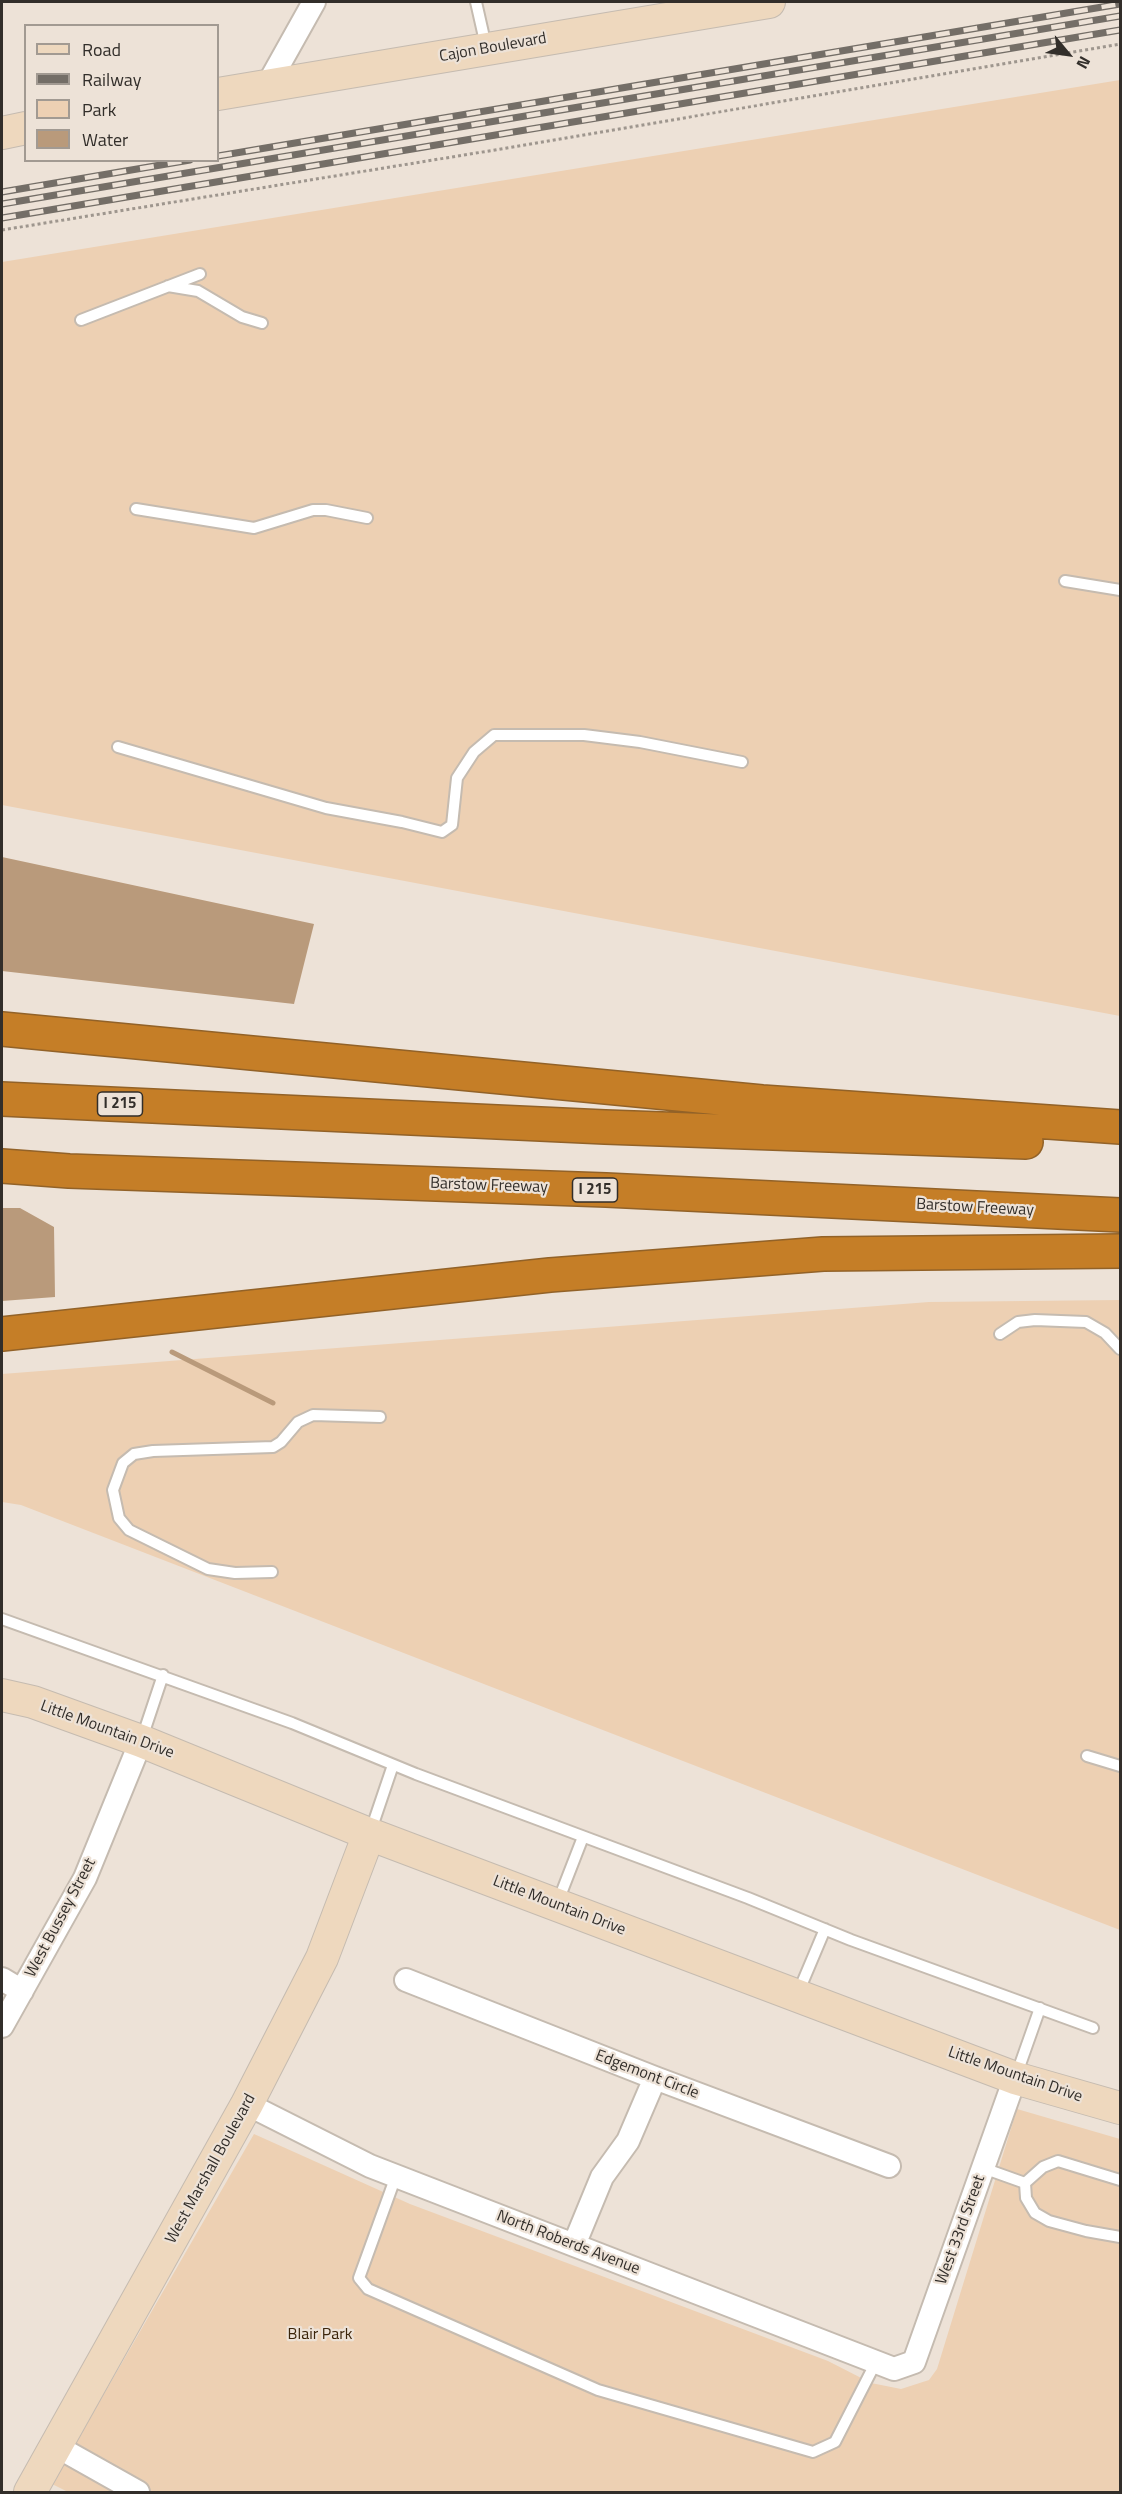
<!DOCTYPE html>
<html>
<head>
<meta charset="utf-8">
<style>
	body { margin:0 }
	#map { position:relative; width:1122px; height:2494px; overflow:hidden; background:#ede2d7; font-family:"Titillium Web",sans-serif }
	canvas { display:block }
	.frame { position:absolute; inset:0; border:3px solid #322e2a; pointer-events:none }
	.legend { position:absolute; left:24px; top:24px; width:195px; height:138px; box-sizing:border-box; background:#ede2d7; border:2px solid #a29a92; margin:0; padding:8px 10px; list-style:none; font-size:18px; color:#322e2a }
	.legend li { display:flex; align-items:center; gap:12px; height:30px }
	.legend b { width:30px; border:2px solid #a29a92 }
	.north { position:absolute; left:1038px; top:24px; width:60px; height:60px; -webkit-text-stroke:4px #ede2d7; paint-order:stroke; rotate:119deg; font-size:16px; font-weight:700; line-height:24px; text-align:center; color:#322e2a }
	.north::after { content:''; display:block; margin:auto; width:21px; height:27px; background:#322e2a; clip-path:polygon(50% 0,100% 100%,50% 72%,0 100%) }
</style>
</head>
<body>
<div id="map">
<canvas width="1122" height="2494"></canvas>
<div class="frame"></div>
<ul class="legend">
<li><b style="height:8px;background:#eed8be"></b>Road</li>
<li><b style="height:8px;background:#746e67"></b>Railway</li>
<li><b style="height:16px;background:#edd0b3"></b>Park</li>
<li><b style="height:16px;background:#b99a7b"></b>Water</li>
</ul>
<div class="north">N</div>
</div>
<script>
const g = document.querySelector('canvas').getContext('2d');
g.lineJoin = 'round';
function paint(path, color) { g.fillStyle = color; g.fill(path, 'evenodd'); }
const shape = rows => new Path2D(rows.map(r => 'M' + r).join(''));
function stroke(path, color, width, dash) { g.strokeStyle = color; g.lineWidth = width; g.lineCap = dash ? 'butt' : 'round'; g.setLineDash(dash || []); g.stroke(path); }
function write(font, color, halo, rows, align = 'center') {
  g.font = font + ' "Titillium Web",sans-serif'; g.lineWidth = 4.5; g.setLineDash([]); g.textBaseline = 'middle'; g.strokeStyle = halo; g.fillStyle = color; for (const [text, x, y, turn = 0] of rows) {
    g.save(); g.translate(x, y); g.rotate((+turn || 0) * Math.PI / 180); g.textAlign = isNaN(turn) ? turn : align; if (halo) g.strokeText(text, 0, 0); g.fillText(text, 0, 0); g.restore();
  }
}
paint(shape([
	[1120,80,1120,1016,2,805,2,262],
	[1120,1300,1120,1930,21,1505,2,1502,2,1374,929,1302],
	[1017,2109,1120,2139,1120,2492,68,2492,52,2484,254,2134,410,2204,828,2361,871,2383,901,2389,929,2380,937,2369]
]), '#edd0b3');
paint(shape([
	[2,857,314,924,294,1004,2,971],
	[2,1208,20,1208,54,1227,55,1297,2,1301]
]), '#b99a7b');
stroke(shape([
	[172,1352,273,1403]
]), '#b99a7b', 5);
const lane = shape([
	[476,2,486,46],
	[168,286,198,291,242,317,262,323],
	[81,320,200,274],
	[136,509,254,528,313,510,326,510,367,518],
	[1065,581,1120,590],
	[118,747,326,808,402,822,442,832,452,825,457,778,474,752,494,735,584,735,640,742,742,762],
	[1000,1334,1018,1322,1035,1320,1086,1322,1105,1333,1120,1349],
	[272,1572,235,1573,208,1569,129,1530,119,1518,113,1490,123,1463,134,1454,153,1451,273,1447,281,1442,298,1422,313,1415,380,1417],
	[2,1619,292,1723,416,1774,748,1898,851,1940,1093,2028],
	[142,1738,163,1675],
	[1087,1756,1120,1766],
	[370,1833,393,1765],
	[557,1904,583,1837],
	[798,1993,825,1929],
	[1016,2076,1040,2008],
	[983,2168,1025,2183],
	[396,2176,359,2278,368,2289,598,2390,813,2452,835,2442,876,2362],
	[1025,2183,1026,2198,1035,2213,1049,2221,1086,2231,1120,2237],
	[1025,2183,1043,2167,1058,2161,1120,2180]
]);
const street = shape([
	[267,86,314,2],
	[2,1979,22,1991],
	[406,1980,655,2078,889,2166],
	[2,2026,85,1878,141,1741],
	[247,2104,370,2166,894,2369,914,2362,1015,2078],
	[574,2245,602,2177,628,2141,655,2078],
	[56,2446,138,2492]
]);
const secondary = shape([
	[218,94,769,2],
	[2,133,26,128],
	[2,1695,33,1702,141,1741,369,1834,1015,2078,1120,2108],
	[30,2492,247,2104,322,1958,369,1834]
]);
const highway = shape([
	[2,1029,762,1102,1120,1127],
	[2,1099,605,1127,1026,1142],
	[2,1166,69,1171,606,1190,1120,1215],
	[2,1334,550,1275,823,1254,1120,1251]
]);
stroke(lane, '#c5bbb0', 14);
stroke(street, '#c5bbb0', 26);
stroke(secondary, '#c5bbb0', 34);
stroke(highway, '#926228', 36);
stroke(shape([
	[2,230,501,149,1120,44]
]), '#9e968e', 3, [3, 3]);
stroke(lane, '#fff', 10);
stroke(street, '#fff', 22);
stroke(secondary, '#eed8be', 32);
stroke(highway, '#c57e27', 33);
const rail = shape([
	[218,156,1120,4],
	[2,192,190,160],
	[2,204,1120,16],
	[2,218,1120,30]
]);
stroke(rail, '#746e67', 7);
stroke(rail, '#ede2d7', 4.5, [14]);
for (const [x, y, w] of [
	[120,1104,45],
	[595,1190,45]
]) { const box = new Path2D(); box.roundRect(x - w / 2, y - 12, w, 24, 4.5); g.fillStyle = '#ede2d7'; g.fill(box); stroke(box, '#322e2a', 1.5); }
write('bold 15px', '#322e2a', null, [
	["I 215",120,1104],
	["I 215",595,1190]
]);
write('16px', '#322e2a', '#ede2d7', [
	["Cajon Boulevard",493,48,-10],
	["Barstow Freeway",489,1186,2],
	["Barstow Freeway",975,1208,3],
	["Little Mountain Drive",107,1730,20],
	["Little Mountain Drive",559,1906,21],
	["West Bussey Street",61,1918,-62],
	["Edgemont Circle",647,2075,21],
	["Little Mountain Drive",1015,2075,19],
	["West Marshall Boulevard",211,2169,-61],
	["West 33rd Street",961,2230,-70],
	["North Roberds Avenue",568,2243,21]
]);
write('16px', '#3c250b', '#ede2d7', [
	["Blair Park",320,2335]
]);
</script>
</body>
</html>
